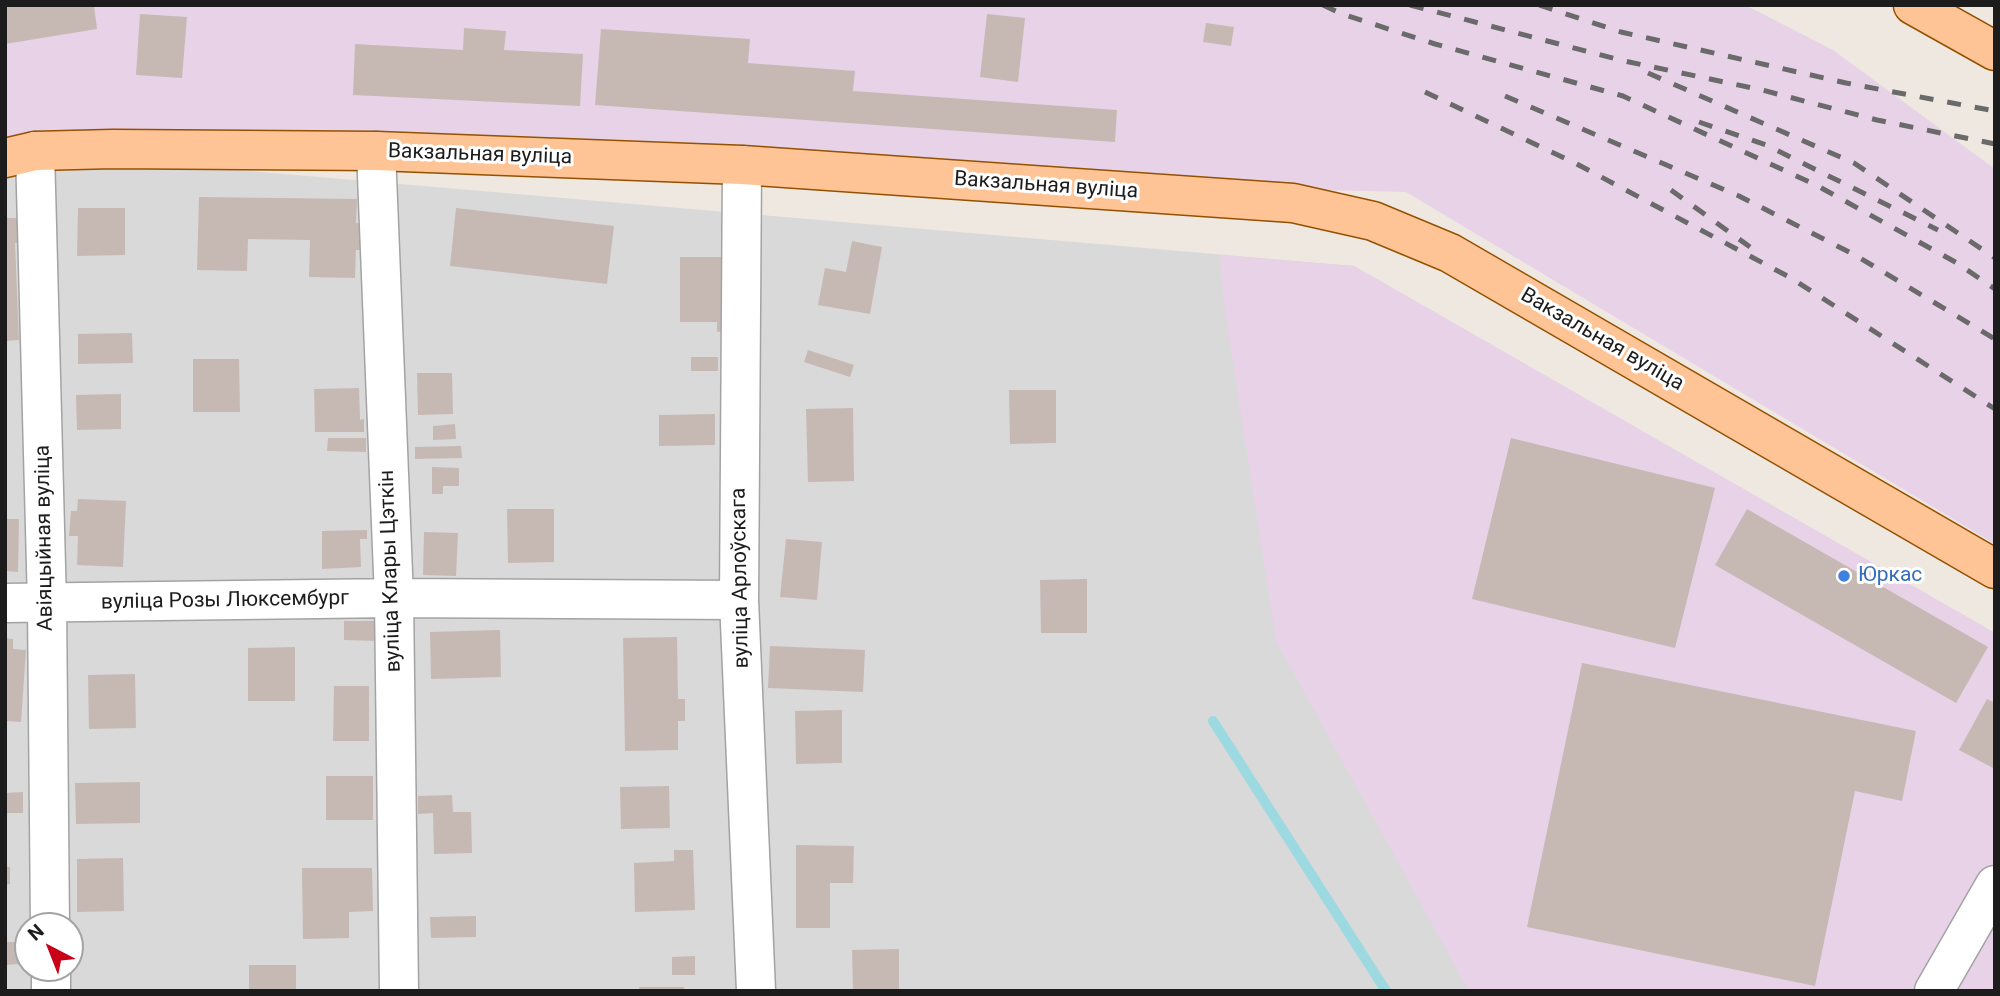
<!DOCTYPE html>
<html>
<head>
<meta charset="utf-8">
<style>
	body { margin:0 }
	#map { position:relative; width:2000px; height:996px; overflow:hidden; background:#eee8e1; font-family:Roboto,sans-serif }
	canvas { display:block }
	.frame { position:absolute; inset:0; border:7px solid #1c1c1c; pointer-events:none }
	.north { position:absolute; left:14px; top:912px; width:70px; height:70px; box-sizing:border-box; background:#fff; border:2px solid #a4a4a4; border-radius:50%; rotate:318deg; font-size:19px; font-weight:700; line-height:28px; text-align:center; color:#1c1c1c }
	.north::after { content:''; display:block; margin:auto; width:24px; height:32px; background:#c80018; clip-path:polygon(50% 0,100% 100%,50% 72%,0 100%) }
</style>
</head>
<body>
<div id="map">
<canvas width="2000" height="996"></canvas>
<div class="frame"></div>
<div class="north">N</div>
</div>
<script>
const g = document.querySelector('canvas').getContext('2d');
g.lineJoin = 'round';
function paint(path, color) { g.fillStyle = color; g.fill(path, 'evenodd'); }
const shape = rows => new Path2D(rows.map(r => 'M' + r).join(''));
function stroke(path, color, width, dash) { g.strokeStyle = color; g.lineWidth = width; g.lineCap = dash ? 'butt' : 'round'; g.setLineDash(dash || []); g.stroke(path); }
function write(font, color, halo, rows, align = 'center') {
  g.font = font + ' Roboto,sans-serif'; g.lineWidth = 6; g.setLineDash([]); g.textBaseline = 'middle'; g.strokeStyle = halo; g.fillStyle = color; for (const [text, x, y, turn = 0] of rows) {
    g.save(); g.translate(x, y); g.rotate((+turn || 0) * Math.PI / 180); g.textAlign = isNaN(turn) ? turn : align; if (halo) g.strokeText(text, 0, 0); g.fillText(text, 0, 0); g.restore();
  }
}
paint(shape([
	[5,150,1354,266,1995,633,1995,991,5,991],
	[28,926,70,926,70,968,28,968]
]), '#dad9d9');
paint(shape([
	[5,5,1745,5,1833,50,1995,169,1995,544,1406,192,25,159,5,163],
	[1220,255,1354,266,1995,633,1995,991,1469,991,1276,641,1223,298]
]), '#e8d2e7');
stroke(shape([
	[1213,721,1386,991]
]), '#9dd9e0', 10);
paint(shape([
	[5,5,94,5,97,29,5,44],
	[140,14,187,17,182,78,136,75],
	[987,14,1025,18,1018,82,980,77],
	[1206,23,1234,27,1231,46,1203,42],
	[464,28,506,31,504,50,583,54,580,106,353,95,355,44,463,50],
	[601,29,750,39,748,63,855,71,853,91,1117,110,1115,142,595,105],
	[199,197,357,199,356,223,367,223,368,250,356,250,355,278,309,277,310,240,248,239,247,271,197,270],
	[78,208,125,208,125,255,77,256],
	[456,208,614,226,607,284,450,266],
	[5,218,20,218,21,243,15,243,19,340,5,341],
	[852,241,882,247,870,314,818,305,825,268,846,272],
	[680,257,724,257,724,331,717,332,717,322,680,322],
	[132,333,133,363,78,364,78,334],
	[808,350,854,365,850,377,804,362],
	[691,357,718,357,718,371,691,371],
	[193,359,239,359,240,412,193,412],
	[417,373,452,373,453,414,418,415],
	[359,388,360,420,364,419,364,432,315,432,314,389],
	[1009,390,1056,390,1056,443,1010,444],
	[121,394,121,429,77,430,76,395],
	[853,408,854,481,808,482,806,409],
	[715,414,715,445,659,446,659,415],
	[455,424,456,439,433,440,433,426],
	[328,438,366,438,366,452,327,451],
	[1511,438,1715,488,1675,648,1472,599],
	[461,446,462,458,415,459,415,447],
	[432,467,459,468,459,486,443,486,443,494,432,494],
	[78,499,126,501,123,567,77,565,78,536,69,536,71,511,77,511],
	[507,509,554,509,554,562,508,563],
	[1747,509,1988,647,1956,703,1715,565],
	[5,519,19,519,18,572,5,571],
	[367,530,367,539,360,539,361,567,322,569,322,531],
	[424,532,458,533,456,576,423,575],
	[786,539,822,542,817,600,780,597],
	[1087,579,1087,633,1041,633,1040,580],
	[344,621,377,621,377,641,344,640],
	[500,630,501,677,431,679,430,632],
	[677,637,678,699,685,699,685,721,678,721,678,750,625,751,623,638],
	[5,638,13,639,13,649,26,650,21,722,5,721],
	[770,646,865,650,863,692,768,688],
	[295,647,295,701,248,701,248,648],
	[1582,663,1916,731,1902,801,1855,791,1815,986,1527,927],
	[135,674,136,728,89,729,88,675],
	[334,686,369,686,369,741,333,741],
	[1987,699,1995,703,1995,769,1959,750],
	[842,710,842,763,796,764,795,711],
	[326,776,373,776,373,820,326,820],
	[140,782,140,823,76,824,75,783],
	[669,786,670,828,621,829,620,787],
	[23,792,23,813,5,813,5,793],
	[452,795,453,812,471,812,472,853,434,854,433,813,418,814,418,796],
	[796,845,854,846,853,883,830,883,830,928,796,928],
	[674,850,693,850,695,910,635,912,634,863,674,861],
	[123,858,124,911,77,912,77,859],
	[5,867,10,867,10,884,5,885],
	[302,868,372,868,373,911,349,912,349,938,303,939],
	[476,916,476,937,431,938,430,917],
	[5,942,20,942,21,964,5,965],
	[899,949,899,991,853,991,852,950],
	[695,956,695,975,672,975,672,957],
	[249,965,296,965,296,991,249,991],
	[639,987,684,987,684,991,639,991]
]), '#c6b9b4');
const minor = shape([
	[35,151,47,604,50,926],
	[376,151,394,598,399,991],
	[742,165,739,600,756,991],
	[5,603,394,598,739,600],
	[51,968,51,991],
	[1934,991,1995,885]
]);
const major = shape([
	[1913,5,1995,51],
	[5,158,35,151,113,149,376,151,742,165,1293,203,1373,221,1450,253,1995,569]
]);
stroke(minor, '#a3a3a3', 41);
stroke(major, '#945100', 41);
stroke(minor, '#fff', 38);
stroke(major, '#ffc495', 38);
stroke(shape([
	[1323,5,1342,14,1435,44,1623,96,1816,185,1957,263,1995,289],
	[1410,5,1620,60,1762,90,1877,120,1995,144],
	[1539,5,1621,32,1846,83,1995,111],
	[1648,73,1854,163,1995,258],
	[1425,92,1575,163,1791,278,1995,409],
	[1505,96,1739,196,1855,255,1995,339],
	[1699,122,1766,145,1938,230],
	[1671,190,1750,247]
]), '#6a6a6a', 5, [14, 14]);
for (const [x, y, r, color] of [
	[1844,576,7,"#3f7fe0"]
]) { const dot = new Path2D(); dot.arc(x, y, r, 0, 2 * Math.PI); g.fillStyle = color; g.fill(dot); stroke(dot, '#fff', 2.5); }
write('21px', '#1c1c1c', '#fff', [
	["Вакзальная вуліца",480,155,2],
	["Вакзальная вуліца",1046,186,4],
	["Вакзальная вуліца",1602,340,30],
	["Авіяцыйная вуліца",45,538,-91],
	["вуліца Клары Цэткін",391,571,-92],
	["вуліца Арлоўскага",741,578,-91],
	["вуліца Розы Люксембург",225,601,-1]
]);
write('21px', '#366cbe', '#fff', [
	["Юркас",1858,576]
], 'left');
</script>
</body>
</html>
